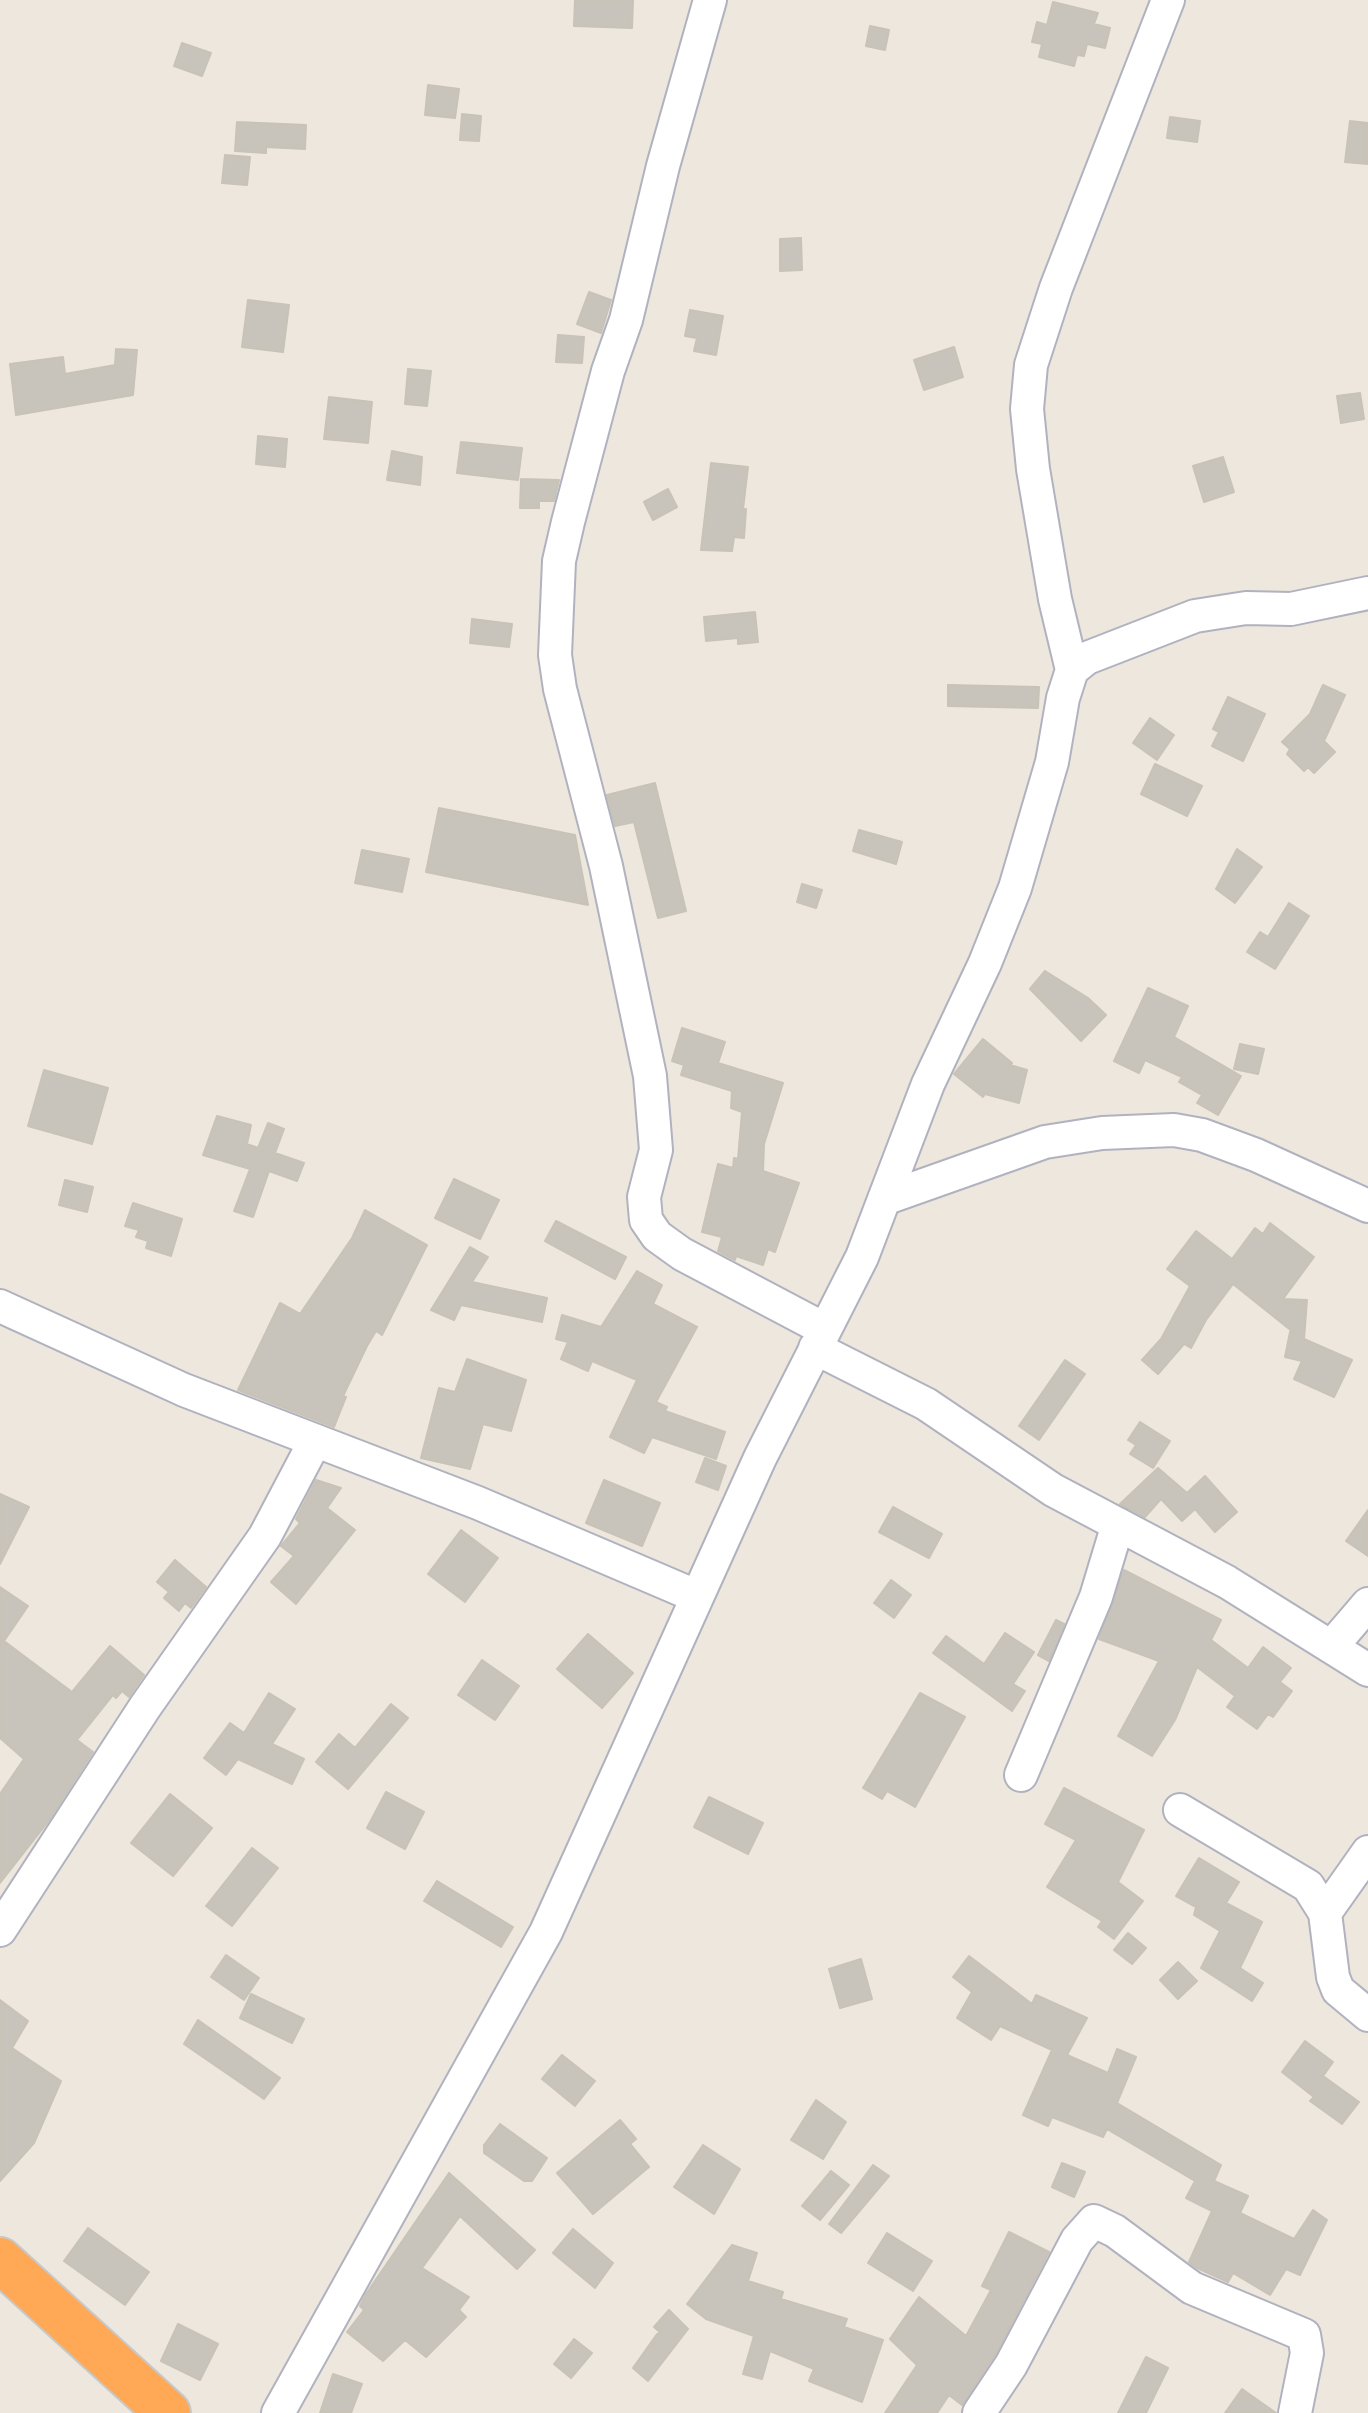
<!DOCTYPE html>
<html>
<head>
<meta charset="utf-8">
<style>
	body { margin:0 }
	canvas { display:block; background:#ede7dd }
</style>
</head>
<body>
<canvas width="1368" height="2413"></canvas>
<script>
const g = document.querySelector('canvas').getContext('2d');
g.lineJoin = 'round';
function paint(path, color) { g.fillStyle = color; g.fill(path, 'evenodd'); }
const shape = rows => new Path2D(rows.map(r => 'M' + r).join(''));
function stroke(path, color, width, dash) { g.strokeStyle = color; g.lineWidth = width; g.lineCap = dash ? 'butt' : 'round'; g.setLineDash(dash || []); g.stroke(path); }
const building = shape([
	[575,0,633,0,632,28,574,26,575,0],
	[1053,2,1098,13,1094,24,1110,28,1105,48,1087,44,1084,56,1077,55,1074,66,1039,57,1042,44,1032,42,1037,22,1047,25,1053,2],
	[870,26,889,30,885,50,866,46,870,26],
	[182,43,211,53,202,76,174,66,182,43],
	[428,85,459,89,455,118,425,115,428,85],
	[462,114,481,116,479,141,460,140,462,114],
	[1170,117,1200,121,1197,142,1167,138,1170,117],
	[1350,121,1368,123,1368,164,1345,162,1350,121],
	[237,122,306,125,305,149,266,147,266,153,235,151,237,122],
	[225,155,250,157,247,185,222,183,225,155],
	[801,238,802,270,780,271,780,239,801,238],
	[589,292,611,300,601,333,577,324,589,292],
	[248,300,289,305,283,352,242,347,248,300],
	[690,310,723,316,716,355,694,351,697,338,685,336,690,310],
	[558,335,584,337,582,363,556,362,558,335],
	[954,347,963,377,924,390,914,360,954,347],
	[116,349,137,350,133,395,16,415,10,364,63,357,65,374,115,365,116,349],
	[408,369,431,371,427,406,405,404,408,369],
	[1360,393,1364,419,1341,423,1337,396,1360,393],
	[329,397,372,402,368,443,324,439,329,397],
	[258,436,287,439,285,467,256,464,258,436],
	[461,442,522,448,518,480,457,473,461,442],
	[392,451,422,457,420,485,387,480,392,451],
	[1223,457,1234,492,1204,502,1193,466,1223,457],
	[711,463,748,467,743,509,746,509,744,538,734,537,732,551,701,550,711,463],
	[521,479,559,480,554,501,539,501,539,508,520,508,521,479],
	[668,489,677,507,653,520,644,502,668,489],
	[755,612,758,642,738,644,738,638,706,641,704,617,755,612],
	[472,619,512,624,509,647,470,643,472,619],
	[948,685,1039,687,1038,708,948,706,948,685],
	[1323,685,1345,695,1324,741,1335,752,1314,773,1308,767,1304,771,1287,754,1290,749,1282,742,1310,714,1323,685],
	[1228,697,1265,714,1243,761,1212,746,1219,732,1213,729,1228,697],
	[1150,718,1174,735,1157,760,1133,743,1150,718],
	[1155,764,1202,786,1187,816,1141,794,1155,764],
	[655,783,686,911,658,918,634,822,615,826,607,795,655,783],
	[439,808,575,835,588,905,426,872,439,808],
	[859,830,902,842,896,864,853,851,859,830],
	[1237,849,1262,867,1235,903,1216,889,1237,849],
	[362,850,409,859,402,892,355,883,362,850],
	[802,884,822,890,816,908,797,902,802,884],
	[1289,903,1309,916,1275,969,1247,952,1260,932,1268,937,1289,903],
	[1045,971,1088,998,1106,1015,1081,1041,1030,989,1045,971],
	[1148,988,1188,1006,1174,1037,1241,1076,1218,1115,1197,1103,1202,1095,1179,1082,1182,1077,1145,1060,1139,1073,1114,1061,1148,988],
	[682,1028,725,1042,718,1063,783,1083,764,1144,763,1171,799,1183,775,1252,768,1249,763,1265,736,1256,735,1260,718,1251,722,1237,702,1232,718,1164,733,1168,734,1158,738,1159,742,1112,731,1108,732,1091,681,1075,684,1065,672,1061,682,1028],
	[983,1039,1012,1063,1010,1065,1027,1070,1019,1103,985,1094,983,1097,954,1074,983,1039],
	[1240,1044,1264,1049,1258,1074,1234,1069,1240,1044],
	[44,1070,108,1088,92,1144,28,1126,44,1070],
	[217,1116,251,1125,247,1144,258,1148,268,1123,284,1129,275,1153,304,1163,297,1181,269,1171,253,1217,234,1211,250,1169,203,1155,217,1116],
	[454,1179,499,1200,480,1239,435,1218,454,1179],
	[65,1180,93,1187,87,1212,59,1205,65,1180],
	[133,1203,182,1219,171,1256,146,1248,148,1241,136,1237,139,1230,125,1226,133,1203],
	[365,1210,427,1245,382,1335,376,1331,367,1346,343,1396,346,1397,334,1427,238,1390,280,1303,300,1314,352,1238,365,1210],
	[556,1221,626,1257,615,1279,545,1241,556,1221],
	[1270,1223,1314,1257,1283,1299,1307,1300,1304,1339,1352,1360,1334,1397,1294,1379,1302,1361,1285,1357,1290,1332,1298,1336,1233,1284,1206,1320,1191,1348,1184,1344,1158,1374,1142,1360,1161,1339,1190,1286,1167,1269,1196,1231,1232,1259,1255,1228,1263,1234,1270,1223],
	[470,1247,488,1257,472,1282,547,1298,542,1322,461,1305,454,1320,431,1310,470,1247],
	[637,1271,662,1285,653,1304,697,1327,656,1402,667,1407,665,1411,725,1432,716,1459,652,1437,644,1453,610,1437,637,1380,592,1361,588,1371,561,1359,568,1342,556,1339,562,1315,601,1327,637,1271],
	[467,1359,526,1380,511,1431,483,1424,470,1469,421,1458,439,1388,455,1392,467,1359],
	[1065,1360,1085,1374,1039,1440,1019,1426,1065,1360],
	[1140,1422,1170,1441,1153,1468,1130,1454,1136,1445,1128,1440,1140,1422],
	[705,1458,726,1466,718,1490,696,1482,705,1458],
	[1158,1468,1187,1493,1205,1476,1237,1512,1215,1532,1195,1509,1182,1521,1161,1499,1145,1517,1120,1504,1158,1468],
	[316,1480,341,1488,327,1508,355,1530,296,1604,271,1582,294,1556,281,1546,300,1523,296,1519,316,1480],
	[604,1480,660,1503,642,1546,586,1523,604,1480],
	[0,1494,29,1507,0,1564,0,1494],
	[893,1507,942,1534,929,1558,879,1532,893,1507],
	[1368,1510,1368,1556,1346,1541,1368,1510],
	[461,1530,498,1558,465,1602,428,1574,461,1530],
	[175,1560,206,1587,191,1608,185,1603,179,1611,164,1598,169,1592,157,1582,175,1560],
	[1124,1570,1221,1620,1211,1640,1248,1668,1263,1647,1291,1668,1280,1682,1292,1691,1273,1717,1268,1714,1257,1729,1227,1707,1235,1696,1197,1667,1175,1720,1152,1756,1118,1736,1159,1661,1099,1639,1124,1570],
	[891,1580,911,1595,894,1618,874,1603,891,1580],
	[0,1587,28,1606,4,1641,72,1692,110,1646,144,1675,129,1697,122,1691,116,1698,113,1695,77,1740,93,1752,47,1823,0,1883,0,1794,24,1759,0,1738,0,1587],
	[1056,1620,1064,1624,1049,1661,1038,1655,1056,1620],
	[1005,1633,1034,1652,1013,1684,1025,1691,1012,1711,933,1653,946,1636,984,1664,1005,1633],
	[588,1634,633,1673,602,1708,557,1669,588,1634],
	[482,1660,519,1686,495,1720,458,1695,482,1660],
	[269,1693,295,1709,272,1744,304,1759,292,1784,238,1759,226,1775,204,1758,230,1723,244,1733,269,1693],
	[920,1693,965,1717,915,1807,887,1791,882,1799,863,1788,920,1693],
	[391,1704,408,1718,348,1789,316,1762,339,1734,355,1748,391,1704],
	[1064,1788,1144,1830,1118,1882,1143,1901,1114,1939,1098,1927,1102,1921,1047,1887,1076,1840,1045,1824,1064,1788],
	[386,1792,424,1812,405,1849,367,1828,386,1792],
	[170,1794,212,1828,173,1876,131,1843,170,1794],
	[709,1797,763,1823,748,1854,694,1827,709,1797],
	[252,1848,278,1868,232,1926,206,1906,252,1848],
	[1199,1858,1239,1882,1226,1903,1262,1922,1240,1968,1263,1983,1252,2001,1201,1968,1220,1931,1194,1915,1196,1907,1176,1896,1199,1858],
	[437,1881,513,1927,501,1947,424,1901,437,1881],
	[1128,1933,1146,1948,1132,1964,1114,1950,1128,1933],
	[226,1955,259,1978,244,2000,211,1977,226,1955],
	[969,1956,1032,2004,1036,1995,1087,2018,1067,2055,1108,2073,1117,2049,1136,2057,1117,2103,1221,2165,1214,2181,1248,2196,1240,2213,1294,2239,1313,2210,1327,2220,1300,2275,1286,2269,1270,2295,1233,2273,1228,2282,1197,2268,1189,2262,1212,2211,1186,2198,1195,2181,1107,2129,1103,2137,1052,2117,1048,2126,1023,2115,1052,2050,1000,2026,991,2040,957,2018,972,1992,953,1977,969,1956],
	[861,1959,872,1999,840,2008,829,1969,861,1959],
	[1178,1962,1197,1981,1178,1999,1160,1980,1178,1962],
	[251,1994,304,2019,292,2043,240,2018,251,1994],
	[0,2000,28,2021,12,2048,61,2081,34,2143,0,2181,0,2000],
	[198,2020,280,2078,264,2099,184,2044,198,2020],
	[1305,2041,1333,2062,1323,2076,1359,2102,1342,2124,1310,2101,1314,2097,1282,2072,1305,2041],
	[562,2055,595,2081,575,2106,542,2079,562,2055],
	[816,2100,846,2122,823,2159,791,2140,816,2100],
	[620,2120,636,2139,630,2144,649,2167,593,2214,557,2173,620,2120],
	[500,2124,547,2158,532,2181,524,2181,484,2153,484,2145,500,2124],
	[703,2145,740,2169,714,2214,674,2187,703,2145],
	[1062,2163,1085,2172,1074,2197,1052,2187,1062,2163],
	[873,2165,889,2176,841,2233,829,2224,873,2165],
	[831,2171,849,2185,820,2220,802,2206,831,2171],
	[449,2173,535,2250,517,2269,460,2216,422,2268,469,2297,459,2310,466,2317,426,2357,405,2340,383,2361,347,2332,364,2310,360,2306,366,2294,449,2173],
	[88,2228,149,2272,125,2305,64,2261,88,2228],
	[573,2229,613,2263,595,2288,553,2253,573,2229],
	[1009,2232,1049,2252,995,2355,962,2405,949,2395,937,2413,885,2413,917,2365,890,2339,919,2297,966,2336,991,2290,982,2286,1009,2232],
	[887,2233,932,2261,913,2291,868,2263,887,2233],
	[732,2245,757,2253,748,2281,783,2292,781,2299,847,2319,844,2327,883,2340,862,2402,809,2381,814,2369,770,2351,762,2379,743,2374,754,2336,706,2319,687,2304,732,2245],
	[669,2310,688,2329,648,2381,633,2368,657,2334,661,2333,654,2327,669,2310],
	[178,2324,218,2344,200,2380,161,2361,178,2324],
	[574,2339,592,2353,571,2378,554,2364,574,2339],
	[1146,2357,1168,2368,1146,2413,1118,2413,1146,2357],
	[333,2374,362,2384,351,2413,320,2413,333,2374],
	[1242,2389,1276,2413,1225,2413,1242,2389]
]);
paint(building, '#c8c4bc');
stroke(building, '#c8c3b6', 2);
const minor = shape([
	[710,0,663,166,626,320,608,371,568,522,559,561,555,655,560,689,606,866,650,1076,656,1150,644,1197,646,1220,657,1236,682,1254,824,1329],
	[1072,670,1055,599,1033,469,1027,409,1031,365,1056,288,1168,0],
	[884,1199,1045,1142,1102,1133,1174,1130,1202,1135,1256,1155,1368,1206],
	[0,1306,184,1390,478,1503,696,1596],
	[815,1348,926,1404,1053,1490,1227,1582,1368,1670],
	[1332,1646,1368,1604],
	[1021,1775,1096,1597,1118,1524],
	[1180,1810,1308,1886,1325,1913,1333,1977,1338,1990,1368,2015],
	[1325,1913,1368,1852],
	[0,1930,145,1707,265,1536,315,1441],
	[278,2413,546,1932,760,1458,862,1257,928,1084,985,963,1015,888,1052,762,1063,698,1072,670,1087,658,1195,616,1246,608,1291,609,1368,593],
	[979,2413,1011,2365,1077,2240,1094,2221,1115,2231,1192,2288,1304,2335,1307,2353,1295,2413]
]);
const highway = shape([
	[0,2260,168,2413]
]);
stroke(minor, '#b1b2bf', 36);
stroke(highway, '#c8c8c8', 48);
stroke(minor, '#fff', 32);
stroke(highway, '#ffa956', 44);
</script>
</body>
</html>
